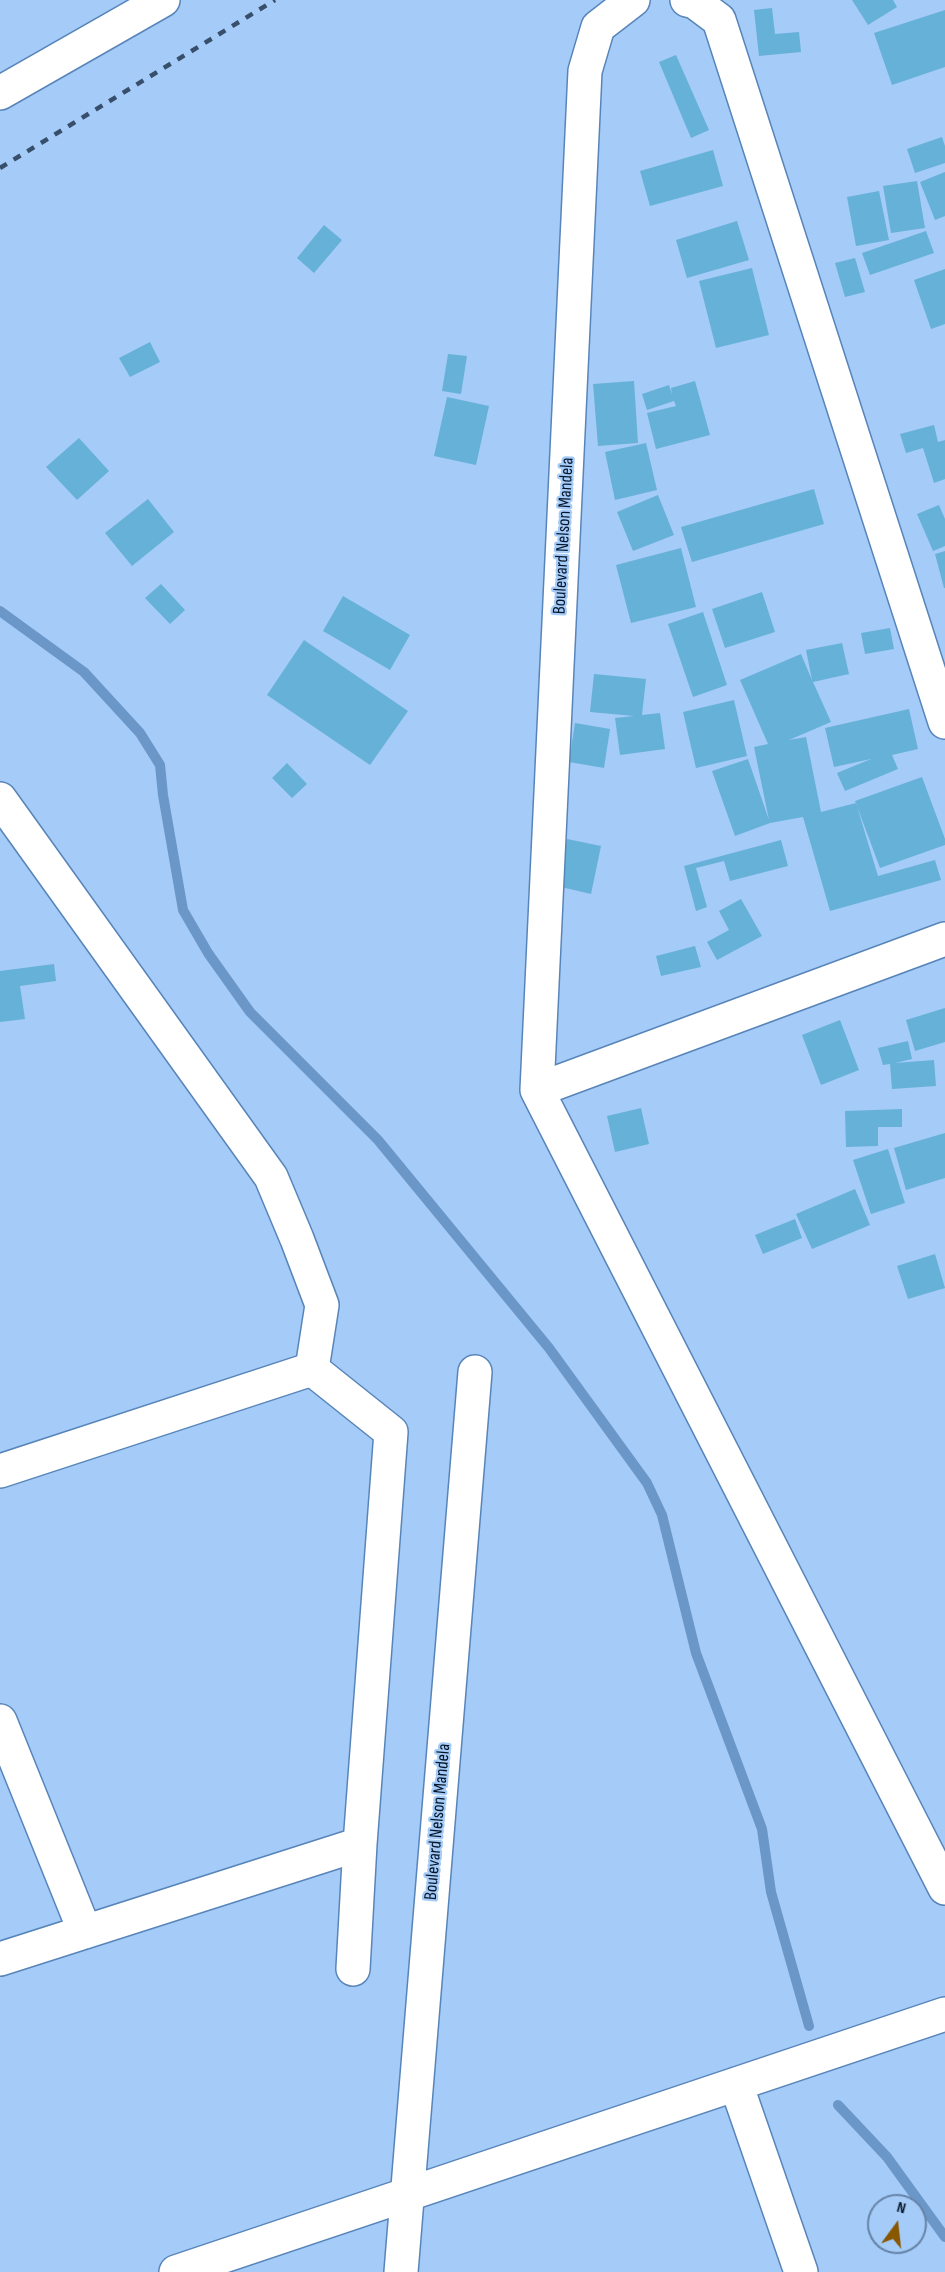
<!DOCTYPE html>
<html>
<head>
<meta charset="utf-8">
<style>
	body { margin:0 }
	#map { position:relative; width:945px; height:2272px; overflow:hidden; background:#a5cbf8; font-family:"Sofia Sans Condensed",sans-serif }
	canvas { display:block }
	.north { position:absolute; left:867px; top:2194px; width:60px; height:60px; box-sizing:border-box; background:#a5cbf8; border:2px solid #6583a6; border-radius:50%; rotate:15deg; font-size:16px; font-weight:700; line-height:24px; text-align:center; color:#05162a }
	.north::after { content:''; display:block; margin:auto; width:21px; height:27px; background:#885800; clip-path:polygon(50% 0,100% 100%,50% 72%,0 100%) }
</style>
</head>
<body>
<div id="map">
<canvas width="945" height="2272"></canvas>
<div class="north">N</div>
</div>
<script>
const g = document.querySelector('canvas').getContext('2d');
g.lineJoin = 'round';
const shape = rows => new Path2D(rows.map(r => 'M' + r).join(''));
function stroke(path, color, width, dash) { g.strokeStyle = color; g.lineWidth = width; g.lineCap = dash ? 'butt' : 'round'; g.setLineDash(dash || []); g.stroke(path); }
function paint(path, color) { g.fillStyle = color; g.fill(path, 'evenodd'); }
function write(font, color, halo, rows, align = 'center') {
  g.font = font + ' "Sofia Sans Condensed",sans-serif'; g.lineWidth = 4.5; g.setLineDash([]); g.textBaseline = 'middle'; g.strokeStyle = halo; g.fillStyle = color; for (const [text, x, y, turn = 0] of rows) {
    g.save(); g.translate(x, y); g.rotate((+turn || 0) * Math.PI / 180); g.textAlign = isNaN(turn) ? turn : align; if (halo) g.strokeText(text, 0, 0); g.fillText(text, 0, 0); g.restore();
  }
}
stroke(shape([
	[0,611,84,672,140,733,160,765,163,795,183,910,208,953,250,1012,378,1140,549,1348,647,1483,662,1515,696,1653,762,1829,771,1892,809,2026],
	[838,2105,887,2157,945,2237]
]), '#6a96c8', 10);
paint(shape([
	[852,0,893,0,897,7,868,25],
	[772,8,775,34,799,32,801,52,759,56,754,10],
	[945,10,945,67,892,85,874,33],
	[676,55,709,130,691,138,659,62],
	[942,137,945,146,945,163,915,173,907,149],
	[713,150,723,186,650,206,640,171],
	[945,172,945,216,935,220,920,182],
	[917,181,925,228,891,233,883,186],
	[879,191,889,240,856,246,847,197],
	[737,221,749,260,687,278,676,240],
	[324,225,342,240,314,273,297,258],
	[926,231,934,253,870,275,862,253],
	[855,258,865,292,845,297,835,263],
	[752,268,769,335,716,348,699,281],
	[945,269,945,324,931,329,914,280],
	[150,342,160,362,130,377,119,358],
	[448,354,467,356,461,394,442,391],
	[634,381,638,443,598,446,593,384],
	[695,381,710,435,656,449,647,413,676,406,674,401,647,410,642,394,669,385,672,395,671,388],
	[447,397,489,406,476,465,434,456],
	[934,425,938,442,945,440,945,479,934,483,923,448,906,453,900,434],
	[79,438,109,471,77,500,46,467],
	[646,443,657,490,615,500,605,452],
	[814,489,824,524,692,562,681,527],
	[658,495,674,535,633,551,617,512],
	[148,499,174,532,132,566,105,533],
	[939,505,945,519,945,546,933,551,917,514],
	[681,548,696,607,631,623,616,565],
	[945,551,945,588,944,588,935,554],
	[161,584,185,610,170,624,145,598],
	[762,592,775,632,725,648,712,609],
	[343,596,410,635,390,670,323,631],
	[703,612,727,685,693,697,668,624],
	[890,628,894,649,865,654,861,633],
	[304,640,408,711,370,765,267,695],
	[842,643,849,674,813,682,831,722,789,740,806,737,821,812,856,803,878,876,935,860,941,880,830,911,803,817,770,823,735,836,712,771,748,759,769,820,754,747,768,744,740,680,801,654,812,680,806,650],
	[594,674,646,679,642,715,660,713,665,749,620,755,615,718,634,716,590,712],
	[734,700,747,756,696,768,683,712],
	[909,709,918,749,892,755,898,769,845,791,837,773,871,759,834,767,825,728],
	[575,723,610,729,604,768,569,762],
	[287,763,307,784,292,798,272,778],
	[922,777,945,839,945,845,880,868,855,801],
	[567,839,601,846,591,894,557,886],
	[781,840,788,866,730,881,724,861,696,868,707,907,696,911,684,866],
	[741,899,762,936,717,960,707,942,729,930,719,911],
	[695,946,701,967,661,976,656,956],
	[54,964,56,981,20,986,25,1019,0,1022,0,971],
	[945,1008,945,1042,915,1051,906,1020],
	[840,1020,859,1070,821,1085,802,1035],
	[908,1041,912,1059,895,1063,934,1060,936,1086,892,1089,890,1064,883,1065,878,1048],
	[641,1108,649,1144,615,1152,607,1116],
	[902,1109,902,1127,878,1127,878,1146,846,1147,845,1111],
	[945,1133,945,1178,906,1190,894,1148],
	[888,1149,905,1203,871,1214,853,1160],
	[855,1189,870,1225,812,1249,796,1214],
	[795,1219,802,1238,763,1254,755,1235],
	[935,1254,945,1288,908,1299,897,1266]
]), '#66b1d7');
const minor = shape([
	[633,0,598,27,585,71,537,1090,945,1888],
	[687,0,695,2,719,20,945,722],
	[0,93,163,0],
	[0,799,271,1177,297,1239,322,1305,312,1369,0,1471],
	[537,1090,945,939],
	[312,1369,391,1432,360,1844,353,1969],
	[0,1721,85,1932],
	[0,1959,360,1844],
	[736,2084,801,2272],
	[176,2272,945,2014],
	[401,2272,475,1372]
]);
stroke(minor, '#5885b9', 36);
stroke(minor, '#fff', 33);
stroke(shape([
	[0,168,275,0]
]), '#384f6b', 4.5, [8, 8]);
write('18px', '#05162a', '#a5cbf8', [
	["Boulevard Nelson Mandela",564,536,-87],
	["Boulevard Nelson Mandela",438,1822,-85]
]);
</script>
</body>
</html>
